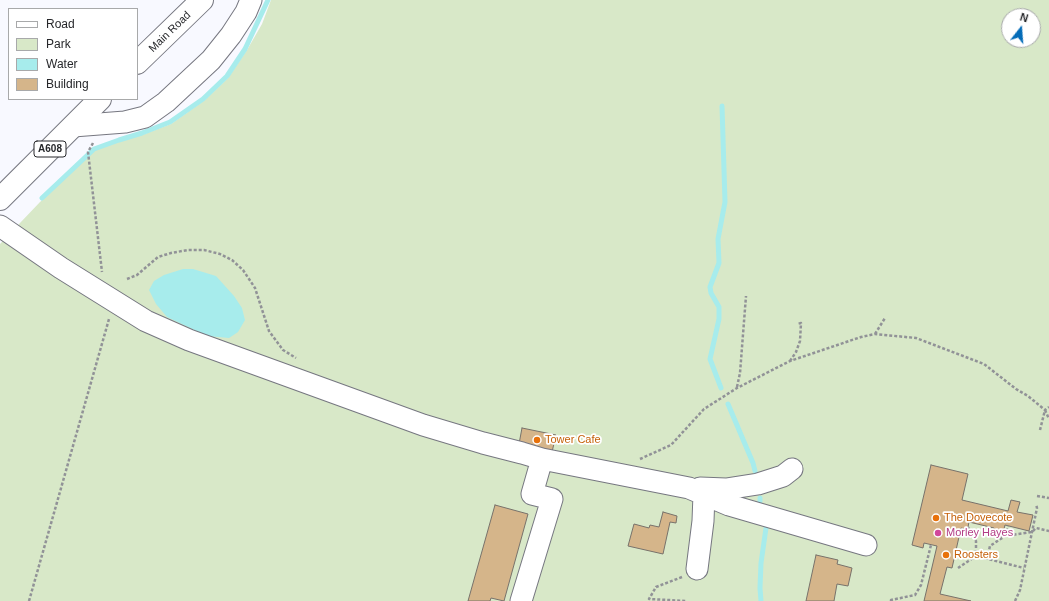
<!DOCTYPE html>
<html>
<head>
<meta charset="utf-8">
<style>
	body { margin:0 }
	#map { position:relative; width:1049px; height:601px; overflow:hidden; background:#f8f9ff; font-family:Arial,sans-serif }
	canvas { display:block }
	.legend { position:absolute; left:8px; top:8px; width:130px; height:92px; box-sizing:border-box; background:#fff; border:1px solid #a8a9aa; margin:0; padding:5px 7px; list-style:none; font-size:12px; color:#26272a }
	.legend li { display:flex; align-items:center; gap:8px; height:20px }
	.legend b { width:20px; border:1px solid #a8a9aa }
	.north { position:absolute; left:1001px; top:8px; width:40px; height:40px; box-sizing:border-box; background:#fff; border:1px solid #a8a9aa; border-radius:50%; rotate:17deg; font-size:11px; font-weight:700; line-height:16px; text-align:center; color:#26272a }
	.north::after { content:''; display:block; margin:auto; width:14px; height:18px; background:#046cb8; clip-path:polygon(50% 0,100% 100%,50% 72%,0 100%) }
</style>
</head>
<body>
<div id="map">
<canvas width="1049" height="601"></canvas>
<ul class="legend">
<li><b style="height:5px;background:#fff"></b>Road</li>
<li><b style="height:11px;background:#d8e8c8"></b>Park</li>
<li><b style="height:11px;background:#a7ecec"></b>Water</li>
<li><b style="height:11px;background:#d5b58a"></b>Building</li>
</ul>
<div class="north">N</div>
</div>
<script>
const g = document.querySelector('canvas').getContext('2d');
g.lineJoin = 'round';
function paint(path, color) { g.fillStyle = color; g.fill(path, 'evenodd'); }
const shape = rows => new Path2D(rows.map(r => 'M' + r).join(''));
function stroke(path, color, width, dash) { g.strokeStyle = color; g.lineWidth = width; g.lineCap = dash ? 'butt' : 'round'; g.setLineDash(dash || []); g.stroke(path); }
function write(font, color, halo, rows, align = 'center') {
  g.font = font + ' Arial,sans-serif'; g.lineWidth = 3.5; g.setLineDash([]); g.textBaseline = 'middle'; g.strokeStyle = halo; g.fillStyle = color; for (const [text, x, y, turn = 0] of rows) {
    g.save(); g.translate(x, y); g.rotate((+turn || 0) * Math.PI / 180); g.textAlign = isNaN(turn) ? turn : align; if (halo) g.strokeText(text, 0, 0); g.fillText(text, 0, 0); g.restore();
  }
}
paint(shape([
	[271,0,1049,0,1049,601,0,601,0,244,40,202,94,150,119,141,142,135,171,124,205,100,228,78,247,50,262,24],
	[1009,16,1033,16,1033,40,1009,40]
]), '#d8e8c8');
paint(shape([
	[183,269,193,269,216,276,234,296,242,308,245,320,238,332,229,338,207,336,167,317,156,304,149,290,154,281,164,275]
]), '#a7ecec');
stroke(shape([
	[42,198,94,149,119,140,142,133,170,122,203,99,227,76,245,49,268,0],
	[721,388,710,359,719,319,719,307,711,293,710,287,719,263,718,239,725,202,722,106],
	[728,404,753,463,755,471],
	[760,498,760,501],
	[761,601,760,588,761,563,766,528]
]), '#a7ecec', 5);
const building = shape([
	[522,428,556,435,552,452,519,444,522,428],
	[931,465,968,474,962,500,1008,511,1011,500,1020,502,1017,512,1033,515,1029,531,1005,525,1002,537,992,535,994,528,969,522,968,527,965,529,961,528,952,568,947,567,940,594,971,601,924,601,937,546,924,543,923,548,912,545,931,465],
	[495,505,528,514,504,601,491,598,490,601,468,601,495,505],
	[663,512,677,516,676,523,670,522,663,554,628,546,634,524,649,528,650,525,659,527,663,512],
	[816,555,838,560,837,564,852,568,848,586,837,584,834,601,806,601,816,555]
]);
paint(building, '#d5b58a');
stroke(building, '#78726b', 1);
const minor = shape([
	[73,126,125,122,145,117,166,102,211,60,231,35,246,12,251,0],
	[0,226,61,268,146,321,189,340,233,356,423,425,483,443,522,453,542,459,689,488,729,505,866,545],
	[700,488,726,489,758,484,783,476,792,469],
	[697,569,703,521,704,494],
	[521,601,552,499,532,494,542,459]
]);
const major = shape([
	[137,63,202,0],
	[0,199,100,99]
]);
stroke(minor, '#767780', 23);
stroke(major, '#767780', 24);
stroke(shape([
	[93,143,88,152,102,272],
	[127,279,137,275,158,257,171,253,188,250,204,250,220,254,232,260,243,270,255,288,269,331,283,350,296,358],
	[875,334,885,318],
	[790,361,796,352,800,341,801,323,797,324],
	[737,387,740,373,746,296],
	[1045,410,1049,419],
	[1040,430,1045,410],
	[640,459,671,445,704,409,737,388,790,361,861,337,875,334,916,338,984,364,1016,389,1028,396,1045,410,1049,407],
	[1037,496,1049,498],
	[968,527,976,541,976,556,1024,568],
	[1005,536,1008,526],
	[987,559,990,546,1005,536,1032,532,1036,528,1049,531],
	[958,568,976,556],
	[682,577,656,587,649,599,687,601],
	[29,601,109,319],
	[891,601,891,600,915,595,921,585,931,545],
	[1015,601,1020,590,1032,532,1037,508,1036,504]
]), '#919297', 2.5, [3, 2]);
stroke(minor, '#fff', 21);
stroke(major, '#fff', 22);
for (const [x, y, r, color] of [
	[537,440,4,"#e8710a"],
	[936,518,4,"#e8710a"],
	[938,533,4,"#d1479c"],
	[946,555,4,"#e8710a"]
]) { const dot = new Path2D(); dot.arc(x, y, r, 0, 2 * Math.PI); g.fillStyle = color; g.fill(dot); stroke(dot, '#fff', 1.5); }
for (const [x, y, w] of [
	[50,149,32]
]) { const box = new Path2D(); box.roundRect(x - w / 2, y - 8, w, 16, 3); g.fillStyle = '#fff'; g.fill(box); stroke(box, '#26272a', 1); }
write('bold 10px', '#26272a', null, [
	["A608",50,149]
]);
write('11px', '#26272a', '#fff', [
	["Main Road",170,32,-44]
]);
write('11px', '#c56008', '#fff', [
	["Tower Cafe",545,440],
	["The Dovecote",944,518],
	["Roosters",954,555]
], 'left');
write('11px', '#b23c85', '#fff', [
	["Morley Hayes",946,533]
], 'left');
</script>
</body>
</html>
